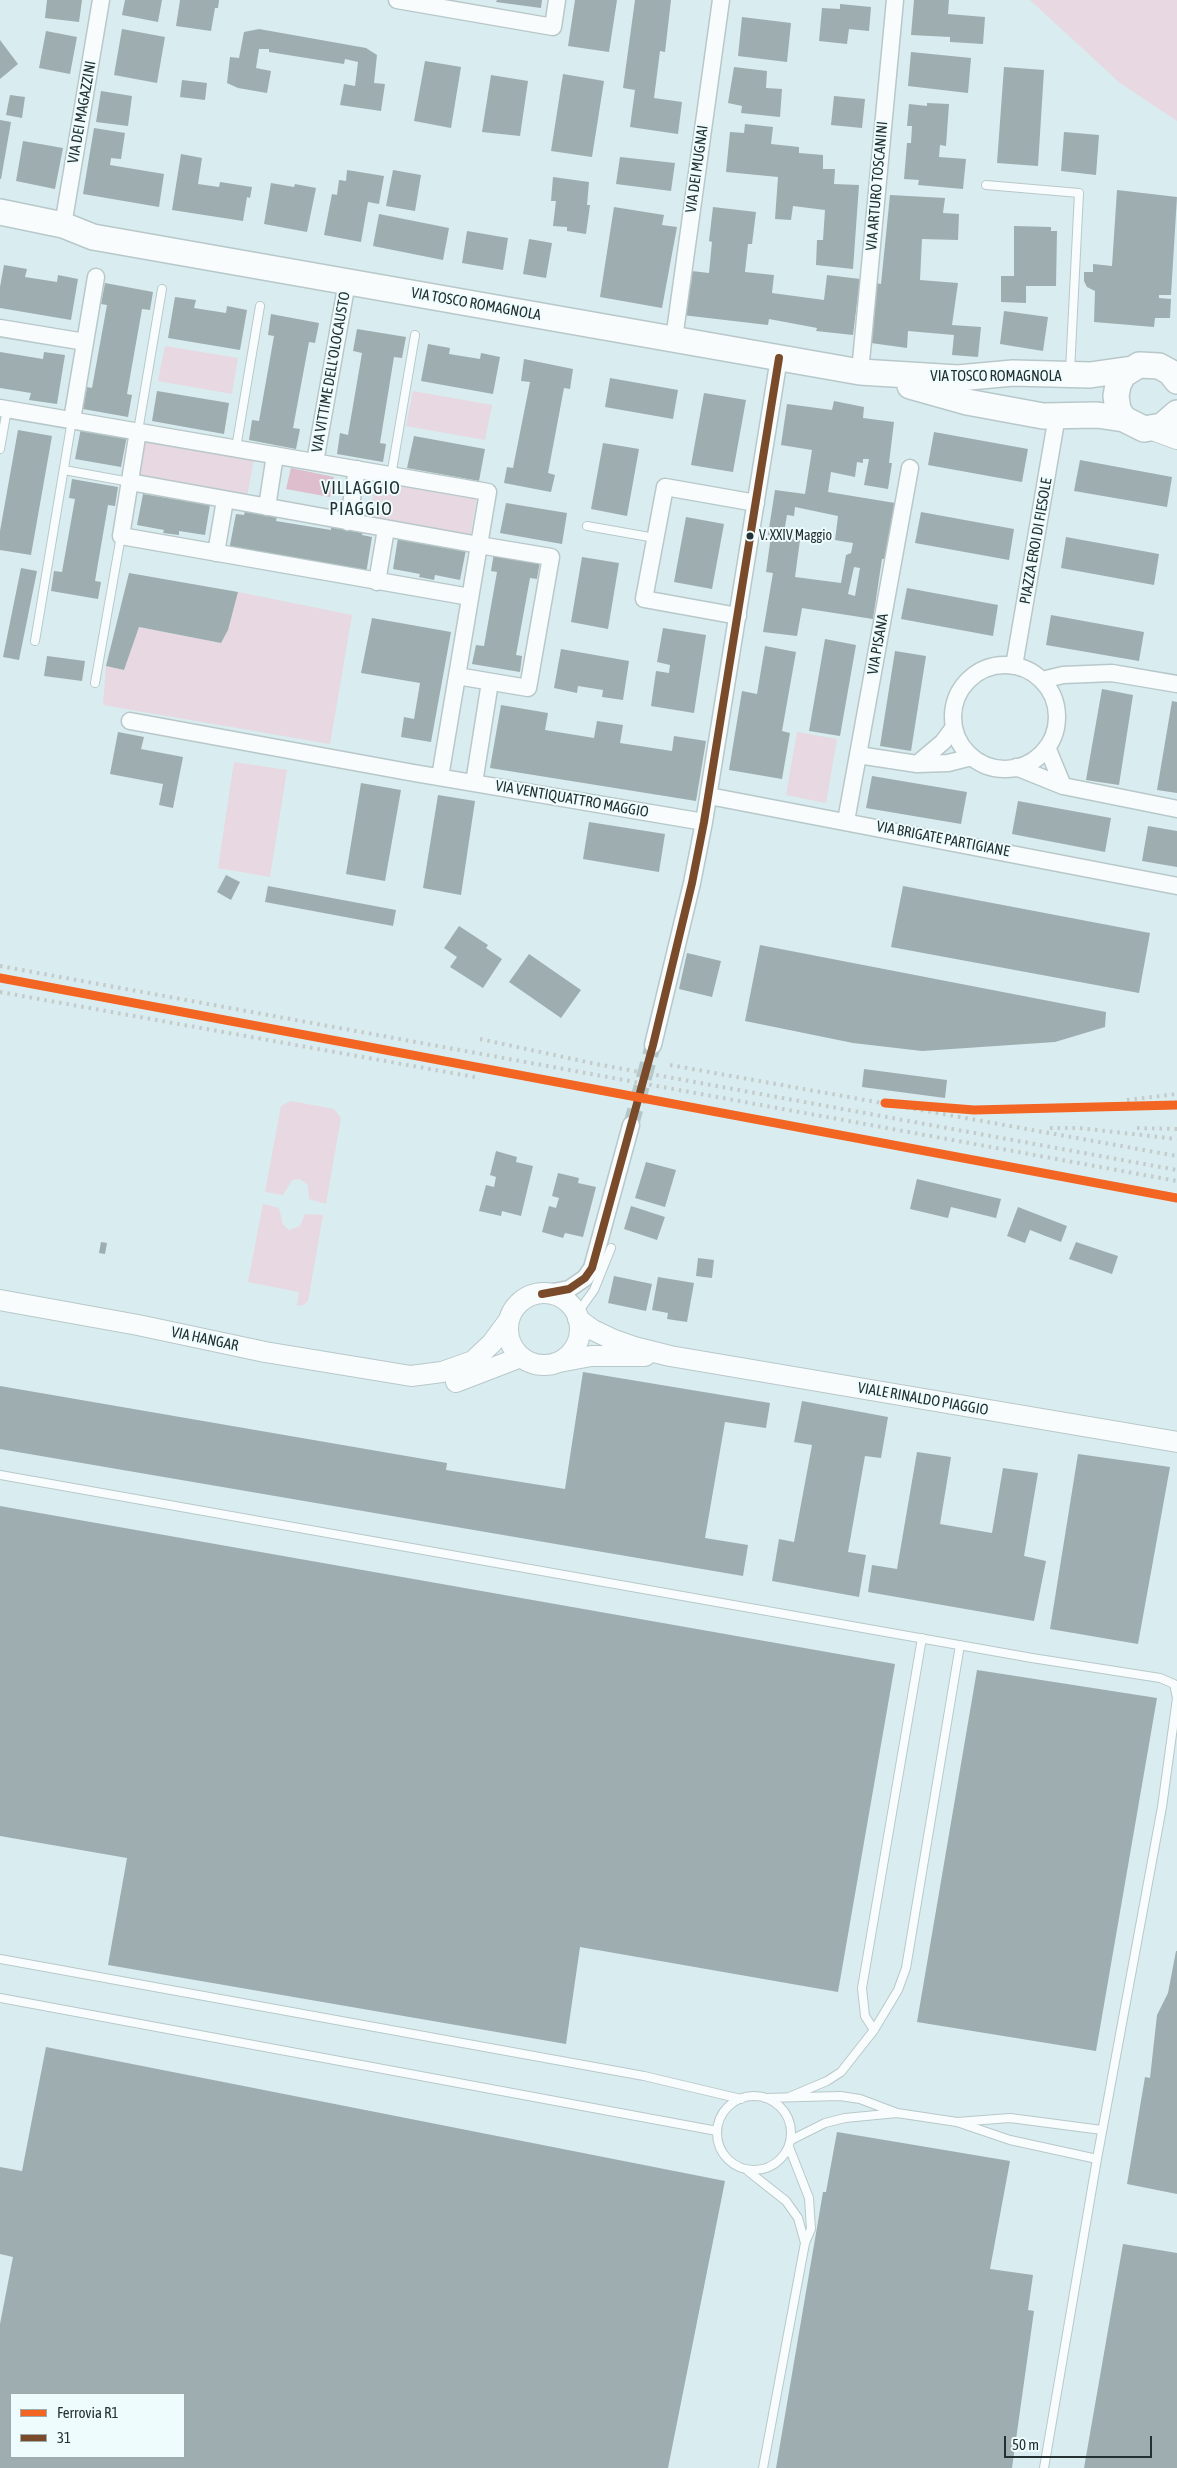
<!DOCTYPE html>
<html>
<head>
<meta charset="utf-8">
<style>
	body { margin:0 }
	#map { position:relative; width:1177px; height:2468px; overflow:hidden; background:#d9ecef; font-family:"Asap Condensed",sans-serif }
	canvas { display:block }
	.legend { position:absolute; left:10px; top:2393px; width:175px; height:65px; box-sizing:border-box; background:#eefcfe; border:1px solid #9dabad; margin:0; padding:6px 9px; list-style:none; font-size:15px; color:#233133 }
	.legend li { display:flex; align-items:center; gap:10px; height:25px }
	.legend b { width:25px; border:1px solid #9dabad }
	.scale { position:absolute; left:1004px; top:2436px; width:148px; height:22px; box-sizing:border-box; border:2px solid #233133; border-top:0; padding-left:6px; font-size:15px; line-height:18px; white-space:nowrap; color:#233133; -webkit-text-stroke:4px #eefcfe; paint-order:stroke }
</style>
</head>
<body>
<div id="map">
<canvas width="1177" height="2468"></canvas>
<ul class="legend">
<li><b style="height:6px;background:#f26522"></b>Ferrovia R1</li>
<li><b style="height:6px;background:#7a4b2a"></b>31</li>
</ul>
<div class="scale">50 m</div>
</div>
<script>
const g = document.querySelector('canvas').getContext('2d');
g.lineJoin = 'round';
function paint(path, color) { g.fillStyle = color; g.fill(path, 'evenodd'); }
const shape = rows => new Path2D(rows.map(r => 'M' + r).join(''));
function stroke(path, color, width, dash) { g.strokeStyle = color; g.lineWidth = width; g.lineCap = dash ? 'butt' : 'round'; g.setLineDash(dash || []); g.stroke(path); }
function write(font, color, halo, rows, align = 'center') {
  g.font = font + ' "Asap Condensed",sans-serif'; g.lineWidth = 4; g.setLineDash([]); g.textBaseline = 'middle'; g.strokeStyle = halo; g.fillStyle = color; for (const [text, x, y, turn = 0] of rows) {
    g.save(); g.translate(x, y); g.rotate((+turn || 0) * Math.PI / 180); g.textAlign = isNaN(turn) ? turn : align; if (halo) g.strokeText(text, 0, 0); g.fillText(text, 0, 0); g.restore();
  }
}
paint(shape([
	[1030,0,1177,0,1177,121,1120,83],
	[165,346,238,358,232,394,158,381],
	[413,391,492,405,485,440,406,426],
	[143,440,254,459,247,497,137,478],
	[376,479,477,497,470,537,369,519],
	[238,592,352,615,330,744,103,705,106,666,124,670,139,627,221,643,228,630],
	[797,732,837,739,826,803,786,795],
	[234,762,287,770,270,877,218,868],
	[291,1101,334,1109,341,1118,326,1204,309,1199,308,1185,300,1179,292,1180,283,1195,265,1192,281,1106],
	[263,1204,279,1208,283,1225,289,1230,300,1226,305,1214,323,1215,308,1301,304,1305,297,1306,299,1292,248,1282]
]), '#e7d8e2');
paint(shape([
	[291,468,334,477,330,497,286,489]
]), '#debdcd');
paint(shape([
	[47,0,82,0,79,22,45,18],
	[125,0,162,0,158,22,122,15],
	[180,0,219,0,218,8,215,8,211,31,176,26],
	[497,0,542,0,541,8,496,2],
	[575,0,617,0,609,52,568,46],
	[635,0,671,0,665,52,660,51,654,98,682,102,678,134,630,127,635,90,623,88],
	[914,0,949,0,948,14,985,17,983,44,950,42,950,37,911,35],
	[840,4,871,7,869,31,849,29,847,44,819,41,822,8,840,9],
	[742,17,791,23,787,62,738,56],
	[122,29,165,37,157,83,114,75],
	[259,29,366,48,377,55,374,83,385,84,381,111,340,105,344,84,355,86,358,62,345,59,344,64,269,52,269,49,259,49,256,68,271,71,267,93,238,88,227,83,230,57,239,58,244,32],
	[46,31,77,37,70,74,39,68],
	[0,40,18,64,0,79],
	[911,52,971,58,968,93,908,86],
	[425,61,461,67,451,128,414,121],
	[734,67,767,71,766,88,782,89,780,117,741,113,742,106,728,103],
	[1004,67,1044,70,1038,166,997,163],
	[563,74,604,81,592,157,551,151],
	[491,75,528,81,520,136,482,132],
	[182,80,207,83,205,100,180,97],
	[101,91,132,96,128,126,96,122],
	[10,95,25,97,22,118,6,115],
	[834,96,865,99,862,128,831,125],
	[927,103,949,104,946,146,940,145,939,157,966,159,963,189,918,185,919,180,904,179,907,143,911,143,912,126,907,126,909,104,927,106],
	[0,120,11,122,1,179,0,179],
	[745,124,773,127,771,144,799,147,799,153,823,155,823,169,835,169,834,184,859,185,853,269,816,265,817,240,823,240,825,210,793,206,791,220,775,219,778,177,726,172,730,132,744,133],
	[94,128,125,133,121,159,111,158,110,165,164,174,159,207,83,194],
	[1064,132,1099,135,1096,175,1061,171],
	[23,141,63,148,55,189,16,181],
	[181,154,202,158,198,184,219,187,220,182,252,187,250,198,247,197,243,221,172,210],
	[620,157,675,163,671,191,616,184],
	[347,170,384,176,379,204,368,202,361,242,324,235,332,194,337,195,339,180,346,181],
	[393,170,421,175,415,211,386,206],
	[553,177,589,182,587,205,590,205,586,234,567,231,567,227,553,226,556,201,551,201],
	[271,183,294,187,295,184,316,188,307,232,264,224],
	[1117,190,1177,197,1171,295,1159,295,1159,298,1171,299,1170,318,1155,318,1154,327,1094,322,1095,291,1087,287,1084,281,1084,272,1093,272,1093,264,1112,266],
	[890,195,945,198,943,213,959,214,958,240,922,239,920,280,958,283,952,325,981,327,978,357,952,355,954,335,908,331,907,348,871,343,876,283,881,284],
	[614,207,664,215,662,225,677,227,662,308,600,297],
	[713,207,756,212,752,244,748,244,745,272,774,275,772,293,824,300,827,275,860,279,853,335,816,331,817,328,769,319,768,325,682,315,686,285,691,285,692,271,709,273,712,242,709,241],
	[379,214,449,228,443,260,373,246],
	[1014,226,1051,227,1051,231,1057,231,1056,286,1026,286,1026,303,1001,302,1001,276,1014,276],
	[467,231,508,238,503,270,462,263],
	[529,239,552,243,546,278,523,274],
	[4,265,27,269,25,277,57,282,58,275,78,279,71,320,0,308,0,287],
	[105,283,153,292,150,310,142,309,127,394,132,395,128,417,83,409,87,387,92,388,107,305,101,304],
	[175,297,196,300,194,308,226,313,227,306,247,310,240,350,168,338],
	[1004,311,1048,317,1043,351,1000,344],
	[271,314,319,323,315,343,309,342,293,428,300,429,296,449,249,440,252,420,259,421,274,336,268,335],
	[357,329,406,337,402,358,394,357,380,443,386,444,383,462,337,454,340,433,348,435,362,353,353,351],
	[428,344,450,348,449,354,480,359,481,353,500,357,493,394,421,381],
	[0,352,43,359,44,352,65,355,57,404,29,400,31,393,0,388],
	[524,359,573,369,570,389,564,388,548,473,555,475,551,492,504,483,507,467,513,468,530,382,521,381],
	[610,378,678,390,673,419,605,407],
	[157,391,229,403,224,434,152,421],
	[704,393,746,400,733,472,691,465],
	[834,401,864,407,863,418,894,422,889,463,892,463,888,489,864,485,869,459,863,459,863,463,857,462,855,477,831,472,828,492,895,503,885,559,882,559,873,619,802,608,797,636,763,632,773,573,766,572,771,536,768,535,775,490,805,494,812,450,781,445,787,404,832,410],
	[795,507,838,516,835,540,853,543,851,553,846,555,841,583,795,577,800,540,783,538,787,515,794,516],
	[854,567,860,568,855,596,848,594],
	[81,428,127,436,121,467,75,459],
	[18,430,52,436,31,555,0,550,0,531],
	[934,432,1028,449,1022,482,928,465],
	[414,436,485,449,479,481,407,468],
	[603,443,639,449,627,516,591,509],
	[1080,460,1172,477,1167,507,1074,491],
	[72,479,118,487,115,506,108,505,95,581,101,582,98,599,51,591,54,571,62,572,75,499,69,498],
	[143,494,210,505,205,535,179,531,179,535,163,533,164,530,137,525],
	[506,503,567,513,562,544,500,533],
	[245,511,277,516,276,521,331,530,331,526,363,531,362,535,372,537,366,574,229,550,236,514,244,515],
	[921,512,1014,529,1009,560,915,543],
	[686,517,724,524,712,589,674,582],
	[1066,537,1159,554,1154,585,1061,568],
	[398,538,466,550,460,580,435,575,434,580,419,577,420,574,393,569],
	[494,553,540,561,537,579,530,578,516,655,522,656,520,672,472,664,476,645,484,646,497,572,491,571],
	[582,557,619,563,608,629,571,622],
	[21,568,37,571,19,660,3,657],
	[129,573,238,592,228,630,221,643,139,627,124,670,106,666],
	[907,588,998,605,993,636,901,619],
	[1051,615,1144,632,1139,661,1046,645],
	[372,618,451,632,431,742,401,737,404,717,414,719,420,683,361,673],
	[663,628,706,635,694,713,651,706,656,671,669,673,670,665,657,662],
	[825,639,856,645,840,736,809,731],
	[765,646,796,652,782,731,790,733,782,779,729,770,742,691,757,694],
	[561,649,629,661,623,700,602,697,603,690,578,686,577,693,554,688],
	[895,651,926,656,911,751,880,746],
	[47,656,85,661,82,681,44,676],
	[1102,689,1133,695,1119,785,1086,780],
	[1172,701,1177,702,1177,793,1157,790],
	[501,705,548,713,545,730,594,738,597,721,623,725,620,743,672,751,674,736,706,741,696,801,490,768],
	[118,732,144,737,141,749,183,757,173,808,159,805,163,784,110,774],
	[872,776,967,792,961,824,866,808],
	[361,783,401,790,385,881,346,874],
	[438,795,475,801,461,895,423,888],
	[1018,801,1111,818,1105,852,1012,834],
	[589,822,665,834,659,872,583,859],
	[1148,826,1177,831,1177,867,1142,861],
	[226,875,240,882,231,900,217,892],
	[268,886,396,910,393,926,265,902],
	[903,886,1150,933,1139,993,891,947],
	[459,926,488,945,486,948,502,959,483,988,450,967,457,957,444,948],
	[760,945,1106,1012,1105,1027,1055,1042,922,1051,853,1043,745,1021],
	[687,953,721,961,712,997,679,989],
	[529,954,581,990,561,1018,509,982],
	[864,1069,947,1080,945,1098,862,1087],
	[496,1151,517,1157,516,1162,533,1166,521,1216,502,1211,501,1216,479,1211,486,1185,494,1187,496,1177,490,1175],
	[646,1162,676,1170,665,1207,635,1198],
	[558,1173,579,1178,578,1183,596,1187,583,1237,565,1233,563,1238,542,1232,549,1206,556,1208,559,1198,552,1196],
	[917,1179,1001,1199,996,1218,951,1207,948,1218,910,1209],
	[631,1206,665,1217,657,1240,624,1229],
	[1018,1207,1067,1226,1061,1242,1030,1230,1025,1243,1007,1236],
	[101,1242,107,1243,105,1254,99,1253],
	[1076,1242,1118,1256,1112,1274,1069,1259],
	[698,1258,714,1260,712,1278,696,1276],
	[614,1276,652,1284,646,1311,608,1303],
	[658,1277,694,1283,687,1322,667,1319,668,1313,652,1310],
	[583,1372,770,1403,766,1428,725,1422,705,1538,748,1545,743,1576,0,1449,0,1386,447,1463,446,1470,565,1489],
	[802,1401,888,1417,881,1458,865,1456,848,1552,866,1555,859,1597,772,1581,779,1539,794,1542,812,1445,794,1442],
	[917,1452,951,1457,940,1524,992,1533,1003,1468,1038,1473,1024,1556,1046,1561,1034,1621,868,1592,872,1565,897,1569],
	[1078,1454,1170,1467,1138,1644,1050,1629],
	[0,1506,895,1664,838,1992,580,1947,566,2044,108,1965,127,1858,0,1836],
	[977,1670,1157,1698,1096,2051,917,2022],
	[1176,1951,1177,1951,1177,2194,1127,2184,1145,2077,1150,2078,1157,2015,1168,1993],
	[46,2047,725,2181,668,2468,0,2468,0,2324,13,2257,0,2254,0,2167,22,2171],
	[11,2394,184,2394,184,2457,11,2457],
	[837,2132,1010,2161,990,2269,1033,2275,1028,2310,1034,2311,1012,2468,776,2468,823,2192,826,2192],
	[1123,2244,1177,2253,1177,2468,1084,2468]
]), '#9eadb0');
stroke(shape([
	[631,1125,653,1045]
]), '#b5c7c9', 16, [16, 8]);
const service = shape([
	[986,185,1079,193,1070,371],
	[138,431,162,289],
	[236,448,260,306],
	[0,449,7,409],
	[64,470,130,482],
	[391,476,415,335],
	[587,526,655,538],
	[35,641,72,420],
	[95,683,121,536],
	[576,1315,594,1290,611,1248],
	[0,1475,1032,1658,1160,1678,1174,1684,1177,1698,1162,1807,1097,2159,1044,2468],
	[0,1959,644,2076,741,2099],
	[0,1998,717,2131],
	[874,2030,865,2016,862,1988,922,1638],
	'717 2133a37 37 0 1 1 74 0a37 37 0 1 1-74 0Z',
	[789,2097,827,2081,841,2072,874,2030,898,1990,906,1968,960,1645],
	[765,2098,840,2096,860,2099,897,2113,845,2118,825,2123,791,2140],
	[897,2113,957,2122],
	[1097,2159,1010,2140,957,2122,1010,2118,1102,2130],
	[748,2171,786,2201,798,2218,805,2243],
	[763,2468,805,2243,811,2229,809,2198,789,2147]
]);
const minor = shape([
	[397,0,553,27,557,0],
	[63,225,101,0],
	[0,328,85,342],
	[674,339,721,0],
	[860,372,895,0],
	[0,408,488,492,479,545,130,482],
	[72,420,96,277],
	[138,431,121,536,470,597],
	[315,462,347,282],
	[267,507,275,455],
	[348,522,357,469],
	[216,553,225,500],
	[377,582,386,529],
	[738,616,644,599,665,487,756,503],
	'953 717a52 52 0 1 1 104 0a52 52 0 1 1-104 0Z',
	[1014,666,1057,416],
	[1042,680,1063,675,1112,673,1177,684],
	[130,721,414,773,704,822],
	[1047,747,1063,786],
	[858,755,917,764,948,763,972,757],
	[917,764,943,742,954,727],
	[1016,767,1063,786,1177,809],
	[440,777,457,676,479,545,551,557,528,688,457,676],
	[474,783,490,682],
	[709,796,1177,886],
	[846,821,910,468],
	[653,1045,692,883,704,822,779,358],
	[542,1294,569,1289,585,1278,592,1268,631,1125]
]);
const tertiary = shape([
	[1150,429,1177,439],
	'508 1329a36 36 0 1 1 72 0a36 36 0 1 1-72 0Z',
	[0,1300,138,1325,265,1352,411,1376,442,1372,473,1361,492,1343,509,1320],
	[578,1319,593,1330,614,1340,634,1347,670,1356,1177,1442],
	[559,1362,591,1356,645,1356],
	[456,1382,521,1357]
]);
const primary = shape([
	[0,212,63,225,93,237,860,372,958,378,1013,373,1090,375,1132,369],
	[1177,381,1170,372,1159,366,1139,365,1123,375,1118,385,1116,396,1118,410,1124,419,1144,429,1162,426,1177,413],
	[910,386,967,402,1043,416,1097,415,1124,419]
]);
stroke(service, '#b8c8ca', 10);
stroke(minor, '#b8c8ca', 19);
stroke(tertiary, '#b8c8ca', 22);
stroke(primary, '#b8c8ca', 28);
stroke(service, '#f9fcfd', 8);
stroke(minor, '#f9fcfd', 16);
stroke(tertiary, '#f9fcfd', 20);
stroke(primary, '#f9fcfd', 25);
stroke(shape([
	[0,966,1177,1181],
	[0,992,480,1078],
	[480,1039,596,1064,1177,1170],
	[342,1041,1177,1198],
	[670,1065,1177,1156],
	[1127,1100,1177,1094],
	[937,1107,974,1110,1042,1109,1177,1105],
	[1050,1128,1079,1128,1177,1139],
	[1137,1128,1177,1129]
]), '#c5cacb', 4, [2.5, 5]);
stroke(shape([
	[542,1294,569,1289,585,1278,592,1268,653,1045,692,883,704,822,779,358]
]), '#7a4b2a', 8);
stroke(shape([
	[0,978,1177,1198],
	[885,1103,974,1110,1177,1105]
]), '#f26522', 9);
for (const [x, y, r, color] of [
	[750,536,4.5,"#233133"]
]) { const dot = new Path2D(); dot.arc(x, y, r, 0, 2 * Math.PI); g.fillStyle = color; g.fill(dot); stroke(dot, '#eefcfe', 2); }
write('14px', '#233133', '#eefcfe', [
	["V. XXIV Maggio",759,536]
], 'left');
write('15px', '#233133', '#eefcfe', [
	["VIA DEI MAGAZZINI",82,112,-80],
	["VIA DEI MUGNAI",697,169,-82],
	["VIA ARTURO TOSCANINI",877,186,-85],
	["VIA TOSCO ROMAGNOLA",476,304,10],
	["VIA VITTIME DELL'OLOCAUSTO",331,372,-80],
	["VIA TOSCO ROMAGNOLA",996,376],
	["PIAZZA EROI DI FIESOLE",1036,541,-80],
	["VIA PISANA",878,644,-80],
	["VIA VENTIQUATTRO MAGGIO",572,799,10],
	["VIA BRIGATE PARTIGIANE",943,839,11],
	["VIA HANGAR",205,1339,12],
	["VIALE RINALDO PIAGGIO",923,1399,10]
]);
g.letterSpacing = '1px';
write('18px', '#233133', '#eefcfe', [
	["VILLAGGIO",361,488],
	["PIAGGIO",361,509]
]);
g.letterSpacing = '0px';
</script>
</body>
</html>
